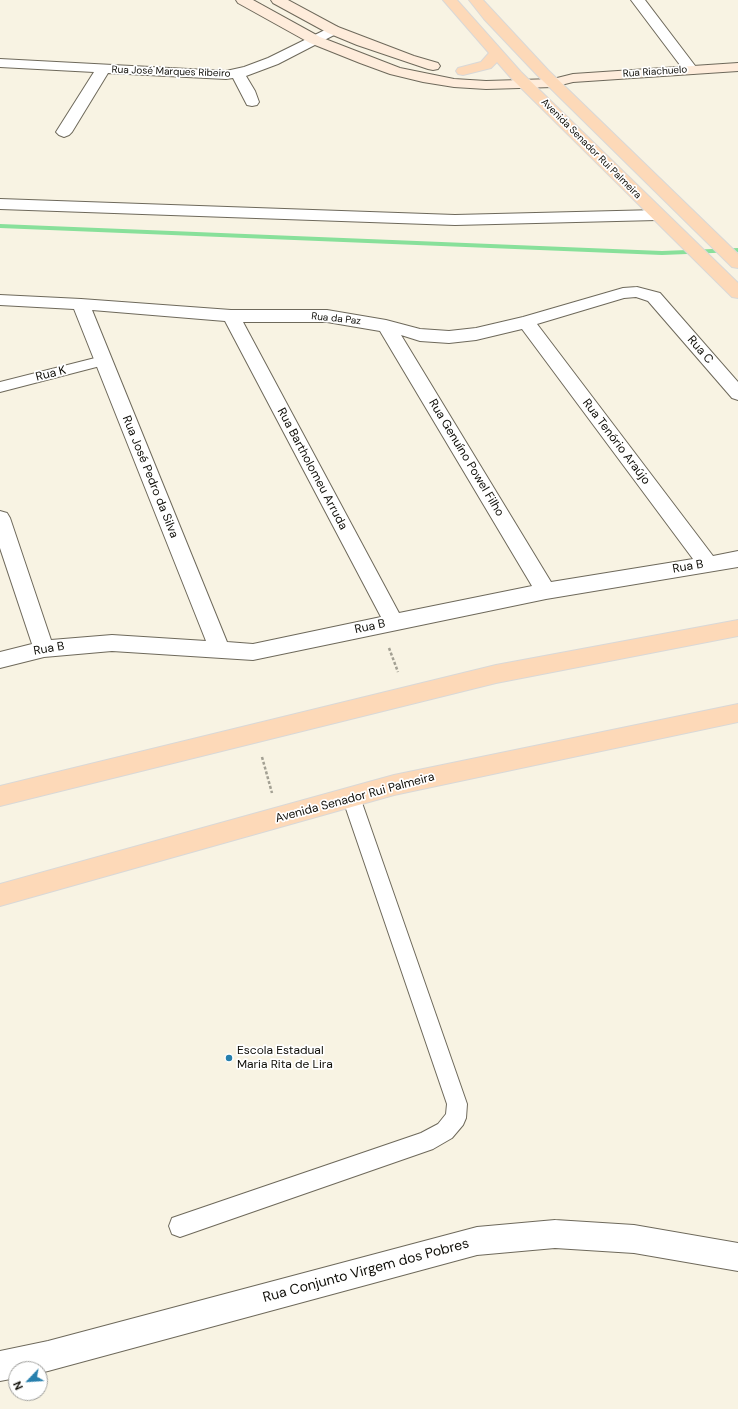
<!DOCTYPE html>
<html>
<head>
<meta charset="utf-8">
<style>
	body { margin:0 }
	#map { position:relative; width:738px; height:1409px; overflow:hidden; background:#f8f3e3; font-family:"DM Sans",sans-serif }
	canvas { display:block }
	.north { position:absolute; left:8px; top:1361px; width:40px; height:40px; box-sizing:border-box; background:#fff; border:1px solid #9f9f9c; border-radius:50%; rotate:245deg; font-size:11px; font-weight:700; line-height:16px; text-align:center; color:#0f0e08 }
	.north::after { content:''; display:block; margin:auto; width:14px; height:18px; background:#267fad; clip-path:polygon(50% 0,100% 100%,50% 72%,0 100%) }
</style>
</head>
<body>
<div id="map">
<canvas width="738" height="1409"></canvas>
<div class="north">N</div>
</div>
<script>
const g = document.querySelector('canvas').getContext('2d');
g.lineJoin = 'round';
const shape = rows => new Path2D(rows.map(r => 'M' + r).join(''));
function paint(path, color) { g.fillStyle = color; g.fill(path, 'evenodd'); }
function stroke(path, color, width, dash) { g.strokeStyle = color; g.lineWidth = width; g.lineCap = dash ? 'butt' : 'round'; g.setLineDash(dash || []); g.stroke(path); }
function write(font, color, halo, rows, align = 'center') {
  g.font = font + ' "DM Sans",sans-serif'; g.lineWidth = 3.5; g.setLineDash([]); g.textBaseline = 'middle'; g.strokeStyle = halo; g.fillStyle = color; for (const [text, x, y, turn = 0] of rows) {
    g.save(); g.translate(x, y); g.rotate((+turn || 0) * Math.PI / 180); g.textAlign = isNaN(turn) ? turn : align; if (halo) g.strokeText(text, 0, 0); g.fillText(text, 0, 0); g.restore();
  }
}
paint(shape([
	[0,224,662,251,738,248,738,252,662,255,0,228,0,224]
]), '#88e09a');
const lane = shape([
	[103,356,108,358,110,361,108,364,0,392,0,382,103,356],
	[351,789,357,792,360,797,467,1104,466,1118,463,1125,452,1138,433,1149,180,1237,172,1234,169,1226,172,1218,421,1133,438,1124,446,1114,447,1104,342,797,345,792,351,789]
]);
const street = shape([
	[631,0,645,0,696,67,698,70,696,73,691,74,686,73,631,0],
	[333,26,338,27,340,30,338,33,278,64,246,76,255,91,259,102,257,105,252,106,247,105,233,78,226,79,108,73,72,132,69,135,64,137,59,135,56,132,94,72,0,67,0,59,226,71,244,67,268,58,333,26],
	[0,199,455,215,657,210,663,212,665,215,663,218,657,220,455,225,0,209,0,199],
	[637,287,660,293,738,382,738,400,732,398,648,301,636,297,624,298,537,324,713,556,738,551,738,567,546,599,253,660,112,651,44,657,0,668,0,652,32,644,0,548,0,511,7,513,10,518,51,640,112,635,206,641,74,309,0,305,0,295,81,299,231,310,327,310,386,320,420,329,449,331,476,328,523,317,623,288,637,287],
	[92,310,225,321,381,617,253,644,227,642,92,310],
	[243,322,327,322,380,331,532,586,399,613,243,322],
	[522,329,693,559,551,582,401,335,420,341,449,343,476,340,522,329],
	[555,1220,634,1225,738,1243,738,1271,634,1253,555,1248,477,1255,48,1371,40,1373,40,1369,16,1369,16,1378,0,1381,0,1351,48,1341,477,1227,555,1220]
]);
const secondary = shape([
	[236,0,253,0,320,37,400,68,454,79,486,81,553,79,573,74,738,63,738,71,573,82,553,87,486,89,454,87,423,82,390,74,360,63,310,43,238,3,236,0],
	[271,0,288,0,338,27,414,56,438,63,440,66,438,69,433,70,428,69,357,45,328,33,273,3,271,0]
]);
const primary = shape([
	[443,0,457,0,521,72,738,283,738,298,732,297,511,78,497,62,491,68,463,75,458,74,456,71,458,68,481,62,489,53,443,0],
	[469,0,483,0,548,70,738,254,738,268,732,267,538,76,484,19,469,0],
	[738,620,738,636,496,683,0,806,0,786,496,665,738,620],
	[738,704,738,722,394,795,0,906,0,884,394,775,738,704]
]);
stroke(lane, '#6e695b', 2);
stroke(street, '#6e695b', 2);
stroke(secondary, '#6e695b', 2);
stroke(primary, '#d9d8d7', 2);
stroke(shape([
	[389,648,398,672],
	[262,757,272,793]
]), '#a3a093', 2.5, [3, 2]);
paint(lane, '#fff');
paint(street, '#fff');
paint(secondary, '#feecdb');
paint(primary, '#fdd9b8');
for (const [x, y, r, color] of [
	[229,1058,4,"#267fad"]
]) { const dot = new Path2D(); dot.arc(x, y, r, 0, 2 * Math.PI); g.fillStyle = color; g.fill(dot); stroke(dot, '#fff', 1.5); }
write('10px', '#0f0e08', '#fff', [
	["Rua José Marques Ribeiro",171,72,2],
	["Rua Riachuelo",655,72,-4],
	["Avenida Senador Rui Palmeira",591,149,45],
	["Rua da Paz",336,319,6]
]);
write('12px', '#0f0e08', '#fff', [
	["Rua C",700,350,49],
	["Rua K",51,374,-14],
	["Rua Tenório Araújo",616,442,53],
	["Rua Genuíno Powel Filho",466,458,59],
	["Rua Bartholomeu Arruda",312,469,62],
	["Rua José Pedro da Silva",150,477,68],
	["Rua B",688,567,-10],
	["Rua B",370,627,-12],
	["Rua B",49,649,-10],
	["Avenida Senador Rui Palmeira",355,798,-15]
]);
write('12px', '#0f0e08', '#fff', [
	["Escola Estadual",237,1051],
	["Maria Rita de Lira",237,1065]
], 'left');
write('14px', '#0f0e08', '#fff', [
	["Rua Conjunto Virgem dos Pobres",366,1271,-15]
]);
</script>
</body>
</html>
